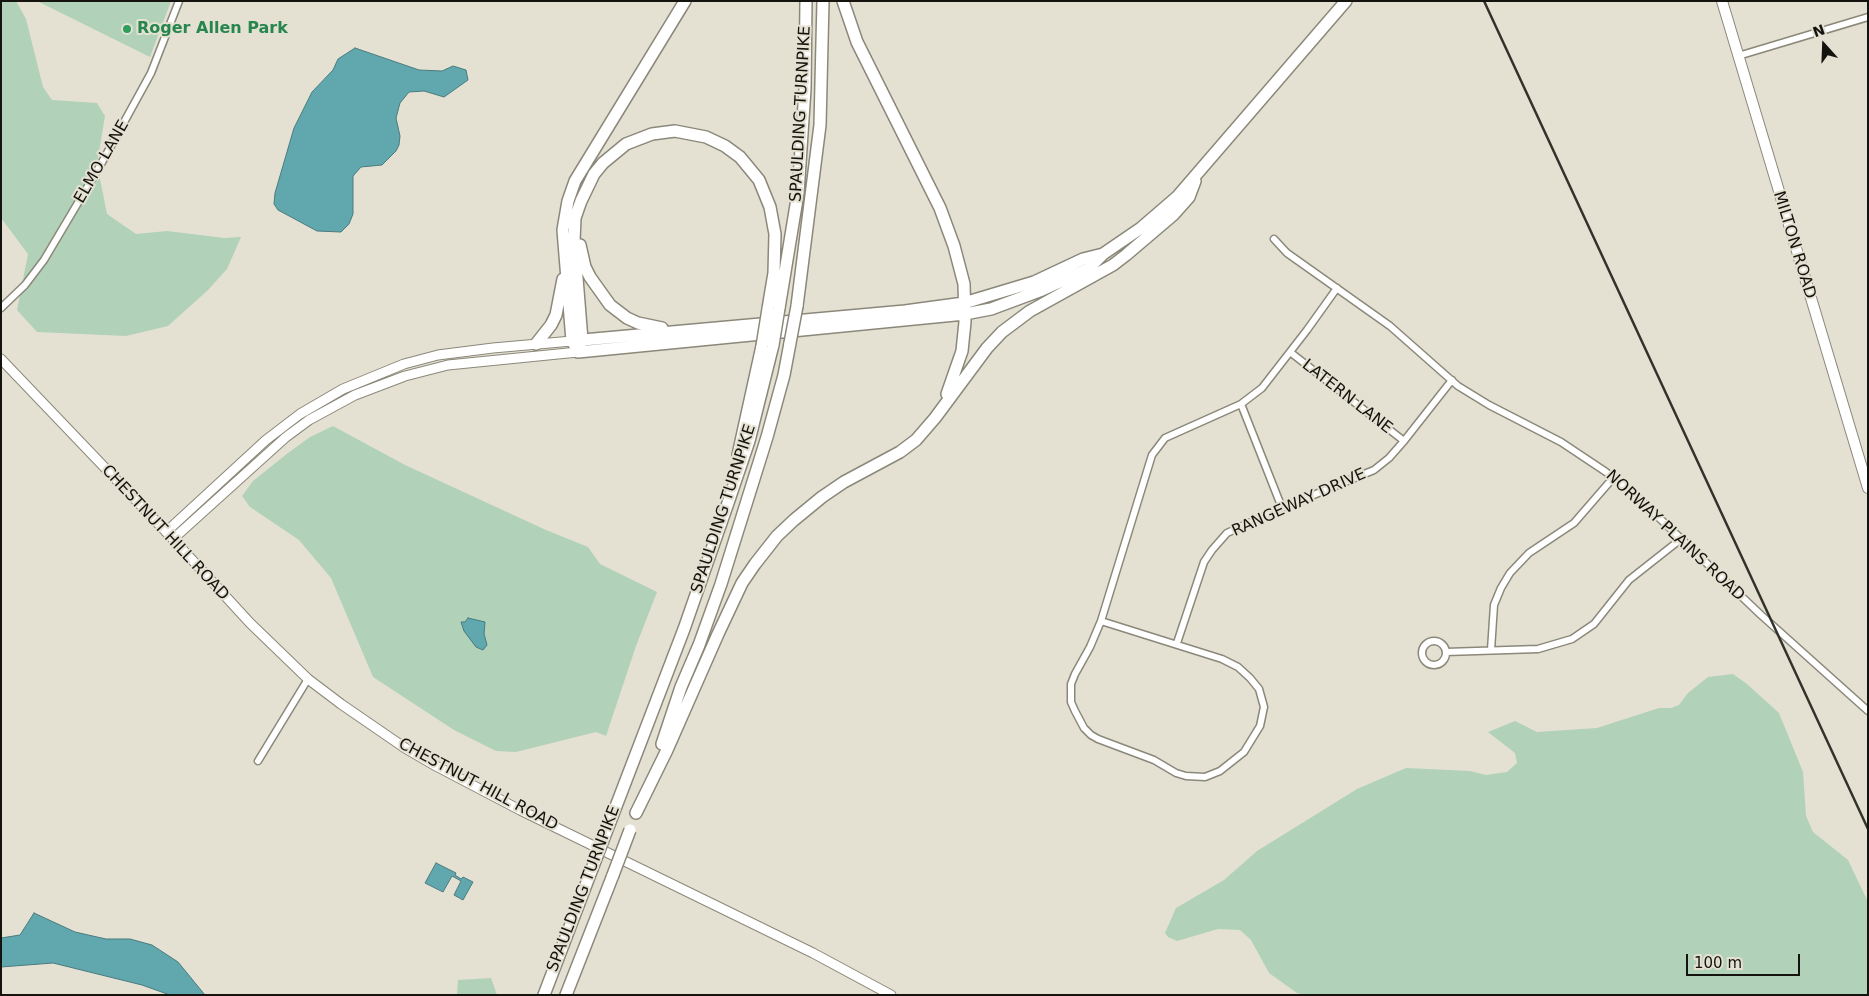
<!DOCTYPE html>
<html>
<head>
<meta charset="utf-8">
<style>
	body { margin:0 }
	#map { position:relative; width:1869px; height:996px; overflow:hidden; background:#e4e1d2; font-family:"DejaVu Sans",sans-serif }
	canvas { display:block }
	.frame { position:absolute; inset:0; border:2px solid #14130e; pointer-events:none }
	.north { position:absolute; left:1799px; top:20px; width:50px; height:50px; -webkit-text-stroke:4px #e4e1d2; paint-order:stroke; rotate:340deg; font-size:14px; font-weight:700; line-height:20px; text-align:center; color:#14130e }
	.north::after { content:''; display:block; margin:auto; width:18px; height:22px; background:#14130e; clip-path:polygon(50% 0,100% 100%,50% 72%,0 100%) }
	.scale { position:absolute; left:1686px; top:954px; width:114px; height:22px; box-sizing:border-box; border:2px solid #14130e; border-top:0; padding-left:6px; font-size:15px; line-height:18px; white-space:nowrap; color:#14130e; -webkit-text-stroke:4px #e4e1d2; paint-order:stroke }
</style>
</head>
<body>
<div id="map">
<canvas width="1869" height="996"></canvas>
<div class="frame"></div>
<div class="north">N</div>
<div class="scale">100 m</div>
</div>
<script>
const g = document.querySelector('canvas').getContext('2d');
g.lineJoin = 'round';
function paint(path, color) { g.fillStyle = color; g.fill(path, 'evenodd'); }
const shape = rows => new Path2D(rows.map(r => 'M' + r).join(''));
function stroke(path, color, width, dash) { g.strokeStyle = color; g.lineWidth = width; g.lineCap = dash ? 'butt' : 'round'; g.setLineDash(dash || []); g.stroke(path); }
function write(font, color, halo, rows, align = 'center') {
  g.font = font + ' "DejaVu Sans",sans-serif'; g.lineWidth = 4; g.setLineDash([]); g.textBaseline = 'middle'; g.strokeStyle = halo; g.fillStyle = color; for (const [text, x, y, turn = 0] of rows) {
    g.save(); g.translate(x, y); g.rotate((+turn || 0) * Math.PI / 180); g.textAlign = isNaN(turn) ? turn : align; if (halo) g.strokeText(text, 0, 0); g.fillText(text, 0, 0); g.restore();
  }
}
paint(shape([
	[1,1,16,1,26,19,43,87,52,100,97,103,105,116,97,164,107,214,136,234,167,231,224,238,241,237,227,269,208,290,168,326,126,336,37,332,17,310,28,254,1,218],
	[37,1,171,1,150,57],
	[333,426,405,465,546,530,588,547,600,564,657,592,636,646,606,736,596,732,516,752,496,751,454,730,373,677,331,578,299,540,250,507,242,496,253,481,288,453,310,437],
	[1733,674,1747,684,1779,713,1803,772,1806,816,1813,832,1848,860,1868,902,1868,995,1307,995,1297,993,1269,973,1251,940,1240,930,1218,929,1177,941,1168,937,1165,933,1176,908,1224,880,1257,851,1357,789,1406,768,1470,771,1486,775,1507,772,1517,763,1515,753,1488,732,1515,721,1537,732,1597,728,1659,708,1671,708,1679,705,1688,693,1708,677],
	[491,978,497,995,457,995,458,980]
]), '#b1d1b9');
const water = shape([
	[355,48,419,70,442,71,453,66,466,70,468,80,444,97,424,91,409,92,400,103,396,118,400,136,399,145,396,151,382,165,361,167,353,176,353,214,349,224,341,232,317,231,278,210,274,204,275,193,294,128,312,92,333,70,338,59,355,48],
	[468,618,485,622,484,634,487,645,483,650,476,647,464,631,461,622,465,622,468,618],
	[436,863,456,873,455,875,461,879,463,877,473,882,463,900,454,895,461,881,452,876,443,892,425,883,436,863],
	[34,913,75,932,106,939,130,939,152,945,178,962,205,995,170,995,142,985,53,963,1,967,1,938,20,935,34,913]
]);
paint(water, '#61a7ae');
stroke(water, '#4a7b7e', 1);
const street = shape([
	[1738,56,1868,17],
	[1274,239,1287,253,1390,326,1458,386,1489,405,1561,442,1606,472,1633,493,1761,615,1868,711],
	[1,308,25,285,44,260,101,164,151,73,179,1],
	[1290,352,1404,441],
	[1241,404,1282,508],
	[1101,621,1222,659,1238,667,1250,678,1259,689,1264,707,1260,726,1244,752,1220,771,1205,777,1186,776,1176,773,1154,760,1098,739,1091,735,1084,728,1075,711,1071,702,1071,684,1075,674,1090,647,1101,621,1152,455,1165,438,1241,404,1262,388,1307,330,1337,288],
	'1422 653a12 12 0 1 1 24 0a12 12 0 1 1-24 0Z',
	[1177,643,1204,562,1212,550,1227,533,1282,508,1374,470,1389,458,1404,441,1452,380],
	[1491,650,1494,605,1501,588,1510,573,1529,553,1574,523,1613,478],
	[1446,652,1538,649,1572,639,1594,624,1629,580,1681,539],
	[258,761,308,679]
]);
const secondary = shape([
	[1,359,173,539,250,623,308,679,341,704,405,748,436,766,520,810,813,953,891,995],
	[166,532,266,440,300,414,343,389,404,364,438,355,493,348,572,341],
	[173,539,286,437,309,420,355,395,405,376,448,365,578,352]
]);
const primary = shape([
	[1722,1,1868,488]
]);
const highway = shape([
	[843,1,857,42,940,208,954,246,964,284,965,322,962,351,947,394],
	[580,245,585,267,590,277,610,305,627,318,638,323,662,328],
	[797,306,820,125,823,1],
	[779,308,798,193,805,89,806,1],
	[572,341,905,311,964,303,1034,282,1083,259,1103,254],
	[536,344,551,325,556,315,563,279],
	[575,346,572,341,563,230,568,201,575,181,685,1],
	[580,346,582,340,574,241,575,218,581,201,594,174,603,163,626,144,652,134,675,131,706,137,725,146,740,157,759,180,770,207,775,234,774,273,768,309],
	[578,352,965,314,991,309,1042,290,1088,269,1103,254,1141,228,1177,197,1346,1],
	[738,455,762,346],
	[662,744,681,687,699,645,721,584,767,437,784,375,790,343],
	[636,813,667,750,718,634,742,583,755,564,777,536,794,520,822,497,844,482,900,452,916,440,935,418,987,348,1002,332,1030,311,1113,265,1126,255,1173,215,1189,197,1195,181],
	[610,822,684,629,728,503,749,441,773,345],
	[544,995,592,869],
	[566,995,613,875]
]);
stroke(street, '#8b887a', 9);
stroke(secondary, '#8b887a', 11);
stroke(primary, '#8b887a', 12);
stroke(highway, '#8b887a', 14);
stroke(street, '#fff', 6);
stroke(secondary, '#fff', 9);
stroke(primary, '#fff', 10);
stroke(highway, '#fff', 11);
stroke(shape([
	[1484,1,1868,829]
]), '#33322b', 2.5);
const highwayBridge = shape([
	[790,343,797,306],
	[773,345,779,308],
	[762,346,768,309],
	[592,869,610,822],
	[613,875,630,830]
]);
stroke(highwayBridge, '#8b887a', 14, []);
stroke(highwayBridge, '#fff', 11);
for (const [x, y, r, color] of [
	[127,29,5,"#2e9e5b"]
]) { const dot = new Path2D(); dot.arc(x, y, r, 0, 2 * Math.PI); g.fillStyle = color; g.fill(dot); stroke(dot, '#e4e1d2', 2); }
write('bold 16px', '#27864d', '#e4e1d2', [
	["Roger Allen Park",137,29]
], 'left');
write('16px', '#14130e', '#e4e1d2', [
	["SPAULDING TURNPIKE",801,114,-87],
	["ELMO LANE",102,162,-60],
	["MILTON ROAD",1794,245,73],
	["LATERN LANE",1347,397,38],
	["RANGEWAY DRIVE",1299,503,-24],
	["SPAULDING TURNPIKE",724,509,-72],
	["CHESTNUT HILL ROAD",165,533,47],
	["NORWAY PLAINS ROAD",1675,536,43],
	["CHESTNUT HILL ROAD",478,785,28],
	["SPAULDING TURNPIKE",584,889,-69]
]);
</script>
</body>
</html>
